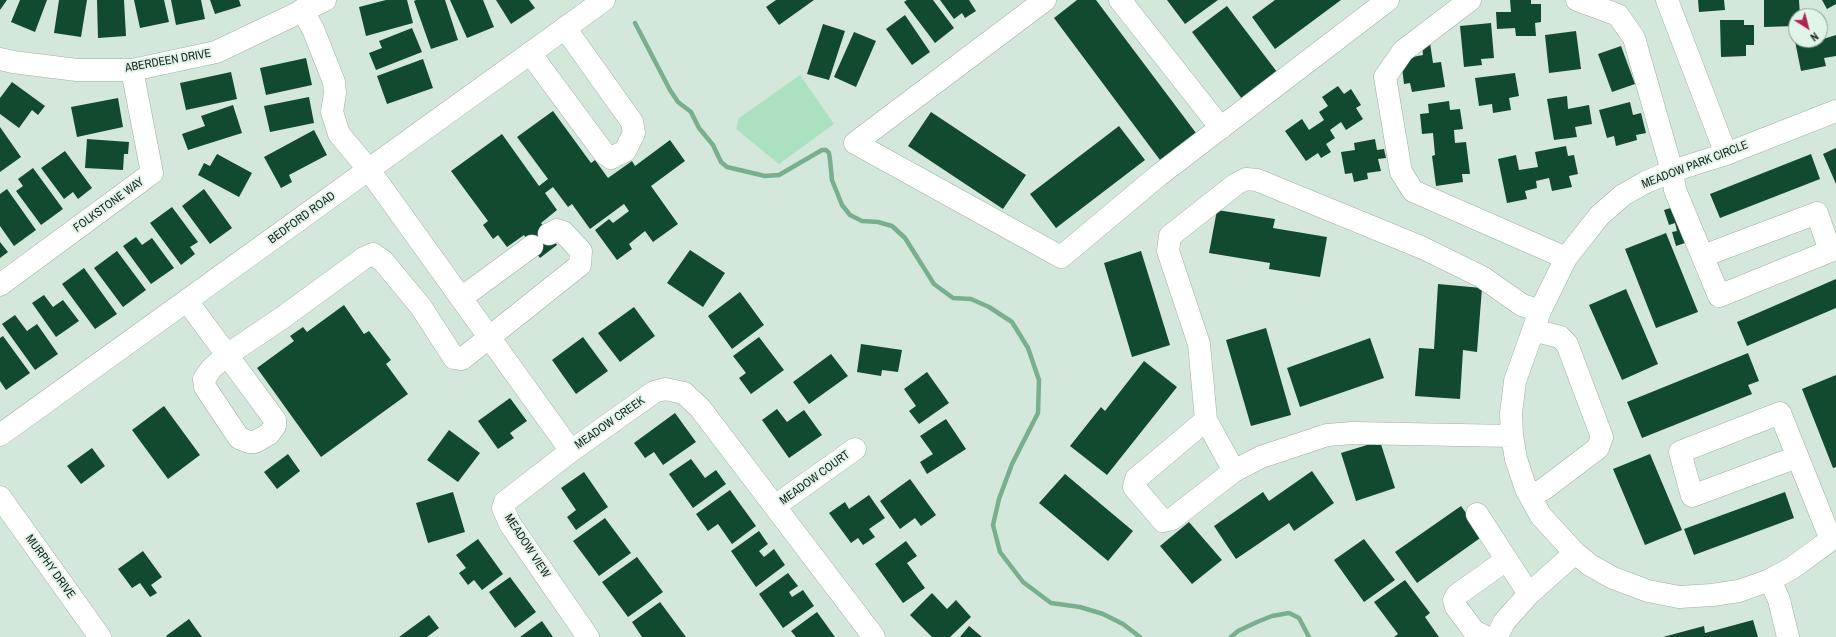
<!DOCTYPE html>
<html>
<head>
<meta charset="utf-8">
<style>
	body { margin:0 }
	#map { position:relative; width:1836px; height:637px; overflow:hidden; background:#d3e7da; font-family:"Archivo Narrow",sans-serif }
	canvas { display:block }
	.north { position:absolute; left:1788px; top:8px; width:40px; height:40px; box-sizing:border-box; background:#e0f4e7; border:1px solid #90a096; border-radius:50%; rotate:144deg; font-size:11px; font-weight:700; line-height:16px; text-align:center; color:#19211c }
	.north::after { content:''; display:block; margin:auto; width:14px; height:18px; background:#b42453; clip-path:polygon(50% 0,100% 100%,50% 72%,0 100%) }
</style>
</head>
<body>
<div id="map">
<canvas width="1836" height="637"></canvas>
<div class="north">N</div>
</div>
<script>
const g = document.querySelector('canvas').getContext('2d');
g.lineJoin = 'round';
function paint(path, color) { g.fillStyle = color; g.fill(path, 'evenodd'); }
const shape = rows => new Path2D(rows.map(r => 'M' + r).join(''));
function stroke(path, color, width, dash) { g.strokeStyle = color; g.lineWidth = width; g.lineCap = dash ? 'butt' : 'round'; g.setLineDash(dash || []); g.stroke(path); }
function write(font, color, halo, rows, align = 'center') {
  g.font = font + ' "Archivo Narrow",sans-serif'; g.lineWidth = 4; g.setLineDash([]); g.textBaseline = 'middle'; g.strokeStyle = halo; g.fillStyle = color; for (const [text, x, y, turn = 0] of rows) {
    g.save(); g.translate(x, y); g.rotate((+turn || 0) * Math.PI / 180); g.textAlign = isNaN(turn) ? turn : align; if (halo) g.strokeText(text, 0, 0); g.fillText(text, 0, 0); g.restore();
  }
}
paint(shape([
	[800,75,834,124,779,164,736,129,739,118]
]), '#abe1c1');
stroke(shape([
	[635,23,670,90,678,102,691,112,699,128,713,145,721,162,727,167,765,176,779,175,822,150,826,150,829,153,830,160,832,180,842,205,850,215,862,221,878,222,892,226,905,238,934,284,953,298,971,299,989,307,1012,322,1028,348,1039,380,1038,413,1012,464,999,499,993,525,1000,552,1023,582,1051,603,1080,607,1103,614,1123,624,1140,637],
	[1231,637,1238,631,1257,622,1272,616,1289,613,1299,618,1309,637]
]), '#78af8e', 4.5);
paint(shape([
	[0,0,7,0,0,10],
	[20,0,47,0,35,32,11,22],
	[59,0,87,0,81,37,54,33],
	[97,0,124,0,126,36,98,38],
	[134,0,164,0,169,22,140,28],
	[171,0,201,0,205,19,176,25],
	[210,0,239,0,241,6,215,14],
	[386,0,407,0,413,23,366,36,359,7],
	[416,0,445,0,458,40,431,49,414,1],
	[450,0,483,0,494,27,467,38],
	[496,0,529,0,535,8,511,24],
	[776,0,814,0,779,25,766,7],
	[907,0,933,0,954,28,935,43,904,2],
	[940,0,969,0,976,11,965,18,962,13,954,19],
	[1077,0,1096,0,1196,133,1160,160,1054,18],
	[1167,0,1218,0,1185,24],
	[1275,0,1341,0,1275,49,1252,17],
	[1510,0,1531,0,1531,4,1541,4,1541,22,1535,23,1536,36,1516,36,1515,28,1497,29,1496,12,1511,12],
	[1698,0,1724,0,1725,10,1699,12],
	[1764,0,1799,0,1800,16,1796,16,1796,26,1764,27],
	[1822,0,1836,0,1836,4,1827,9],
	[1227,6,1277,72,1242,99,1192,32],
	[905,15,930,52,912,65,886,29],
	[1720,20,1744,20,1744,25,1754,25,1754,45,1746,45,1746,56,1721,57],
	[1491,23,1494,58,1481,59,1482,65,1464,67,1460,26],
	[823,24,845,31,829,80,807,74],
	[412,28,422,52,376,70,369,53,382,48,379,41],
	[1576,31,1581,69,1549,73,1545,35],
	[1793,31,1796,31,1796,40,1820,40,1836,35,1836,56,1824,58,1826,66,1801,71],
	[854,32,876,41,856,87,834,77],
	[1430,43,1433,63,1441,62,1445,87,1412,92,1410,83,1404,84,1401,59,1423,55,1422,44],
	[1621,46,1635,84,1612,92,1598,54],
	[306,58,312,85,266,95,260,68],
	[423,59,433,88,387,104,377,76],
	[231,72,237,99,186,110,180,83],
	[1515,73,1519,96,1509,98,1511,110,1493,113,1492,104,1479,106,1475,78],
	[12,82,45,106,38,115,32,110,19,128,0,114,0,98],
	[1338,86,1344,94,1351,89,1361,105,1356,108,1363,119,1346,130,1341,122,1330,130,1335,138,1326,144,1331,152,1321,158,1318,153,1306,161,1285,131,1302,119,1309,130,1324,120,1319,112,1328,106,1322,97],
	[1567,96,1568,109,1589,105,1592,124,1575,127,1577,137,1554,140,1547,99],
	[309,97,314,123,270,132,264,106],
	[118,98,123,127,77,137,71,107],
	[1449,101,1450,110,1460,109,1463,129,1454,130,1455,143,1466,142,1470,174,1462,174,1463,182,1436,186,1432,156,1435,155,1433,133,1422,134,1420,114,1429,113,1428,104],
	[1630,102,1633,115,1641,113,1646,133,1636,135,1637,140,1616,146,1614,136,1607,138,1599,110],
	[233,105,242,133,188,150,182,134,205,126,201,116],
	[553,111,591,163,595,160,608,178,632,161,635,166,670,140,685,161,651,186,678,224,653,242,645,231,629,244,632,249,617,260,595,230,609,219,613,223,629,211,624,204,590,229,572,204,568,207,553,187,545,193,557,210,541,223,557,245,540,258,524,235,507,247,498,235,493,239,483,225,488,221,451,171,502,134,539,186,548,179,517,137],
	[931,112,1026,175,1003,209,908,146],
	[1119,126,1145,160,1056,228,1030,194],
	[0,127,21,157,0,172],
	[314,130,327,155,289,175,292,182,281,188,264,157],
	[87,139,129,142,128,154,124,154,123,170,85,168],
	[1375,139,1377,150,1384,149,1386,158,1378,159,1381,171,1367,173,1368,179,1354,182,1352,173,1345,174,1341,152,1355,150,1354,143],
	[1566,146,1568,156,1574,155,1578,174,1569,176,1572,187,1552,191,1549,178,1536,181,1537,188,1525,191,1527,199,1507,203,1498,159,1516,155,1519,170,1538,167,1535,152],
	[1836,148,1836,184,1823,154],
	[65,151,92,188,78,199,73,192,64,199,41,168],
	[217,154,252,173,239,197,198,175,204,163,210,166],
	[1811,154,1820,179,1720,218,1710,194],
	[33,168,63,209,41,225,16,191,23,186,18,179],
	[7,189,36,230,14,246,0,226,0,194],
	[204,189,232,228,210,244,182,206],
	[172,207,198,242,190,247,195,254,181,265,150,223],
	[1674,207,1685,243,1676,246,1672,232,1677,231,1675,223,1669,225,1664,210],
	[1217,210,1275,219,1273,228,1327,237,1320,277,1269,269,1270,263,1209,253],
	[1666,233,1698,312,1656,328,1625,249],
	[136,237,142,245,152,238,174,268,151,284,123,246],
	[0,242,8,252,0,258],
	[690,250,725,273,703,307,667,283],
	[117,251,146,290,123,307,94,268],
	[1141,251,1170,345,1132,357,1104,263],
	[84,268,117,314,95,329,62,284],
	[1836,279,1836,308,1747,346,1737,322],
	[1438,284,1482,288,1477,352,1463,350,1460,399,1415,396,1419,348,1434,349],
	[1626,289,1658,364,1622,380,1589,305],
	[740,292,764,325,732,349,708,316],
	[44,295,53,307,63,300,79,321,56,337,32,303],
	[344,305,364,334,369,331,391,360,386,364,408,394,321,457,257,368,294,341,290,336,303,327,307,332],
	[634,307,655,336,620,362,598,333],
	[15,315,27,331,37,324,58,354,35,370,2,324],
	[1266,328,1291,415,1251,426,1226,340],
	[3,336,30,373,6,390,0,381,0,338],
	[583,337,608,371,576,394,552,360],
	[759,337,784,370,751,394,739,378,746,373,733,356],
	[1370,338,1384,378,1300,407,1287,368],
	[861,344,902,350,898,372,882,370,881,376,857,372],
	[1748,353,1759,381,1748,385,1752,394,1642,438,1627,402],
	[831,354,848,376,809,404,793,382],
	[1144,361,1177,387,1107,475,1070,446,1101,407,1105,411],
	[927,372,949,403,919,424,909,411,916,406,904,389],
	[1836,375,1836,467,1833,468,1802,389],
	[510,398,527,421,510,433,514,438,498,449,478,421],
	[164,406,200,455,168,479,132,430],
	[777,409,787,422,804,410,822,435,789,458,762,420],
	[675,413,696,442,663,465,654,452,645,458,634,443],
	[946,419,966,449,927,474,920,462,933,454,920,436],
	[449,430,480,453,458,482,427,460],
	[1380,441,1395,488,1356,501,1341,453],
	[92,448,105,466,81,484,67,466],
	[288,454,300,471,277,489,264,472],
	[1650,454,1682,530,1645,545,1613,469],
	[691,459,705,478,716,470,726,484,693,508,669,474],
	[1312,471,1334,503,1294,531,1289,523,1236,559,1214,526,1263,492,1269,501],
	[584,472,608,507,576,530,567,517,576,510,561,488],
	[1065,474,1133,531,1108,561,1039,503],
	[910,479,936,515,921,526,915,518,900,529,880,501],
	[730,490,756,526,732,544,718,524,708,531,696,514],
	[453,492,465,532,428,543,416,503],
	[1785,492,1794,518,1694,555,1684,529],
	[869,495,885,518,869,529,875,537,863,545,858,538,851,543,829,513,845,502,849,509],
	[1461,506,1483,536,1417,583,1395,552],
	[605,518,631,553,599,576,573,541],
	[1189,522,1222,560,1192,584,1160,546],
	[759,531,768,544,759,551,764,557,774,549,785,565,756,587,731,551],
	[478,539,503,574,482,590,474,580,468,585,459,573,466,568,456,555],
	[1364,539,1395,580,1364,602,1334,560],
	[906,541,917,556,907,563,925,588,903,603,875,564],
	[143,551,162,577,151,585,157,593,150,597,140,583,132,588,118,569],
	[637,557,663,592,628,617,602,582],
	[788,573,798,586,789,592,792,597,803,590,814,606,783,628,759,594],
	[510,577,536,612,515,628,489,592],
	[1405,580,1430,613,1425,617,1439,637,1394,637,1398,634,1374,602],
	[932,593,947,609,956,600,971,617,950,637,932,637,910,615],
	[660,602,686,637,642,637,632,622],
	[817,612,835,637,796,637,791,631],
	[429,615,439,628,427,637,399,637],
	[189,619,202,637,167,637,166,636],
	[1753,620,1758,637,1663,637,1704,626,1705,633],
	[542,621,553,637,520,637],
	[969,626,982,637,960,637]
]), '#114a2f');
const minor = shape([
	[1045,0,855,143,1061,257,1159,175,1388,0],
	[1120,0,1221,128],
	[1470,0,1403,51,1385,77,1401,172,1413,191,1566,258],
	[1577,0,1618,15,1634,38,1672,171,1675,190,1719,296,1830,251,1817,213,1703,256],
	[1667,0,1726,154],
	[302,10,313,29,334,82,335,93,332,112,339,134,369,170,571,451],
	[530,53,604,153,611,158,625,151,634,133,632,122,565,28],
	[0,59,13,62,77,70,132,70,216,52,325,0],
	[1836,111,1726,154,1672,171,1646,182,1623,195,1599,216,1566,258,1540,311,1515,381,1511,413,1512,436,1516,459,1526,489,1541,516,1575,553,1590,565,1613,578,1648,591,1679,597,1712,595,1739,591,1770,580,1792,568,1836,536],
	[0,285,152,173,132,70],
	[461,298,532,246],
	[187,301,227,355,275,420,275,426,269,434,255,442,249,442,239,438,205,387,204,379,212,368,227,355,282,318,364,258,373,254,383,261,421,307,454,358,462,359,580,265,581,251,563,232,557,230,549,234],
	[1206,420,1234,471],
	[1512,436,1352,433,1327,435,1261,457,1234,471,1172,519,1163,521,1134,487,1136,479,1206,420,1199,344,1168,251,1170,236,1236,184,1246,179,1257,180,1423,248,1482,277,1522,305,1540,311],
	[1797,457,1692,496,1680,452,1780,413,1831,540],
	[1530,496,1544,489,1598,448,1602,437,1567,344,1560,337,1533,330],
	[775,506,855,449],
	[1477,514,1529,594],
	[1770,580,1779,600,1788,637],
	[588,637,510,524,503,508,505,502,571,451,654,392,665,389,684,393,700,408,874,637],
	[1486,637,1474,631,1456,607,1454,600,1457,595,1506,560],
	[1497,637,1504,622,1529,594,1575,553]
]);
const major = shape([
	[0,435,604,0],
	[0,497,100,637]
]);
stroke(minor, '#9db1a4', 23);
stroke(major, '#9db1a4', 23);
stroke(minor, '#fff', 22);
stroke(major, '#fff', 22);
write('12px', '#19211c', '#e0f4e7', [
	["ABERDEEN DRIVE",168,61,-10],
	["MEADOW PARK CIRCLE",1695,165,-21],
	["FOLKSTONE WAY",109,205,-36],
	["BEDFORD ROAD",302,218,-36],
	["MEADOW CREEK",610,423,-35],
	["MEADOW COURT",815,478,-36],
	["MEADOW VIEW",527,546,57],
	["MURPHY DRIVE",50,567,54]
]);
</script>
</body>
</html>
